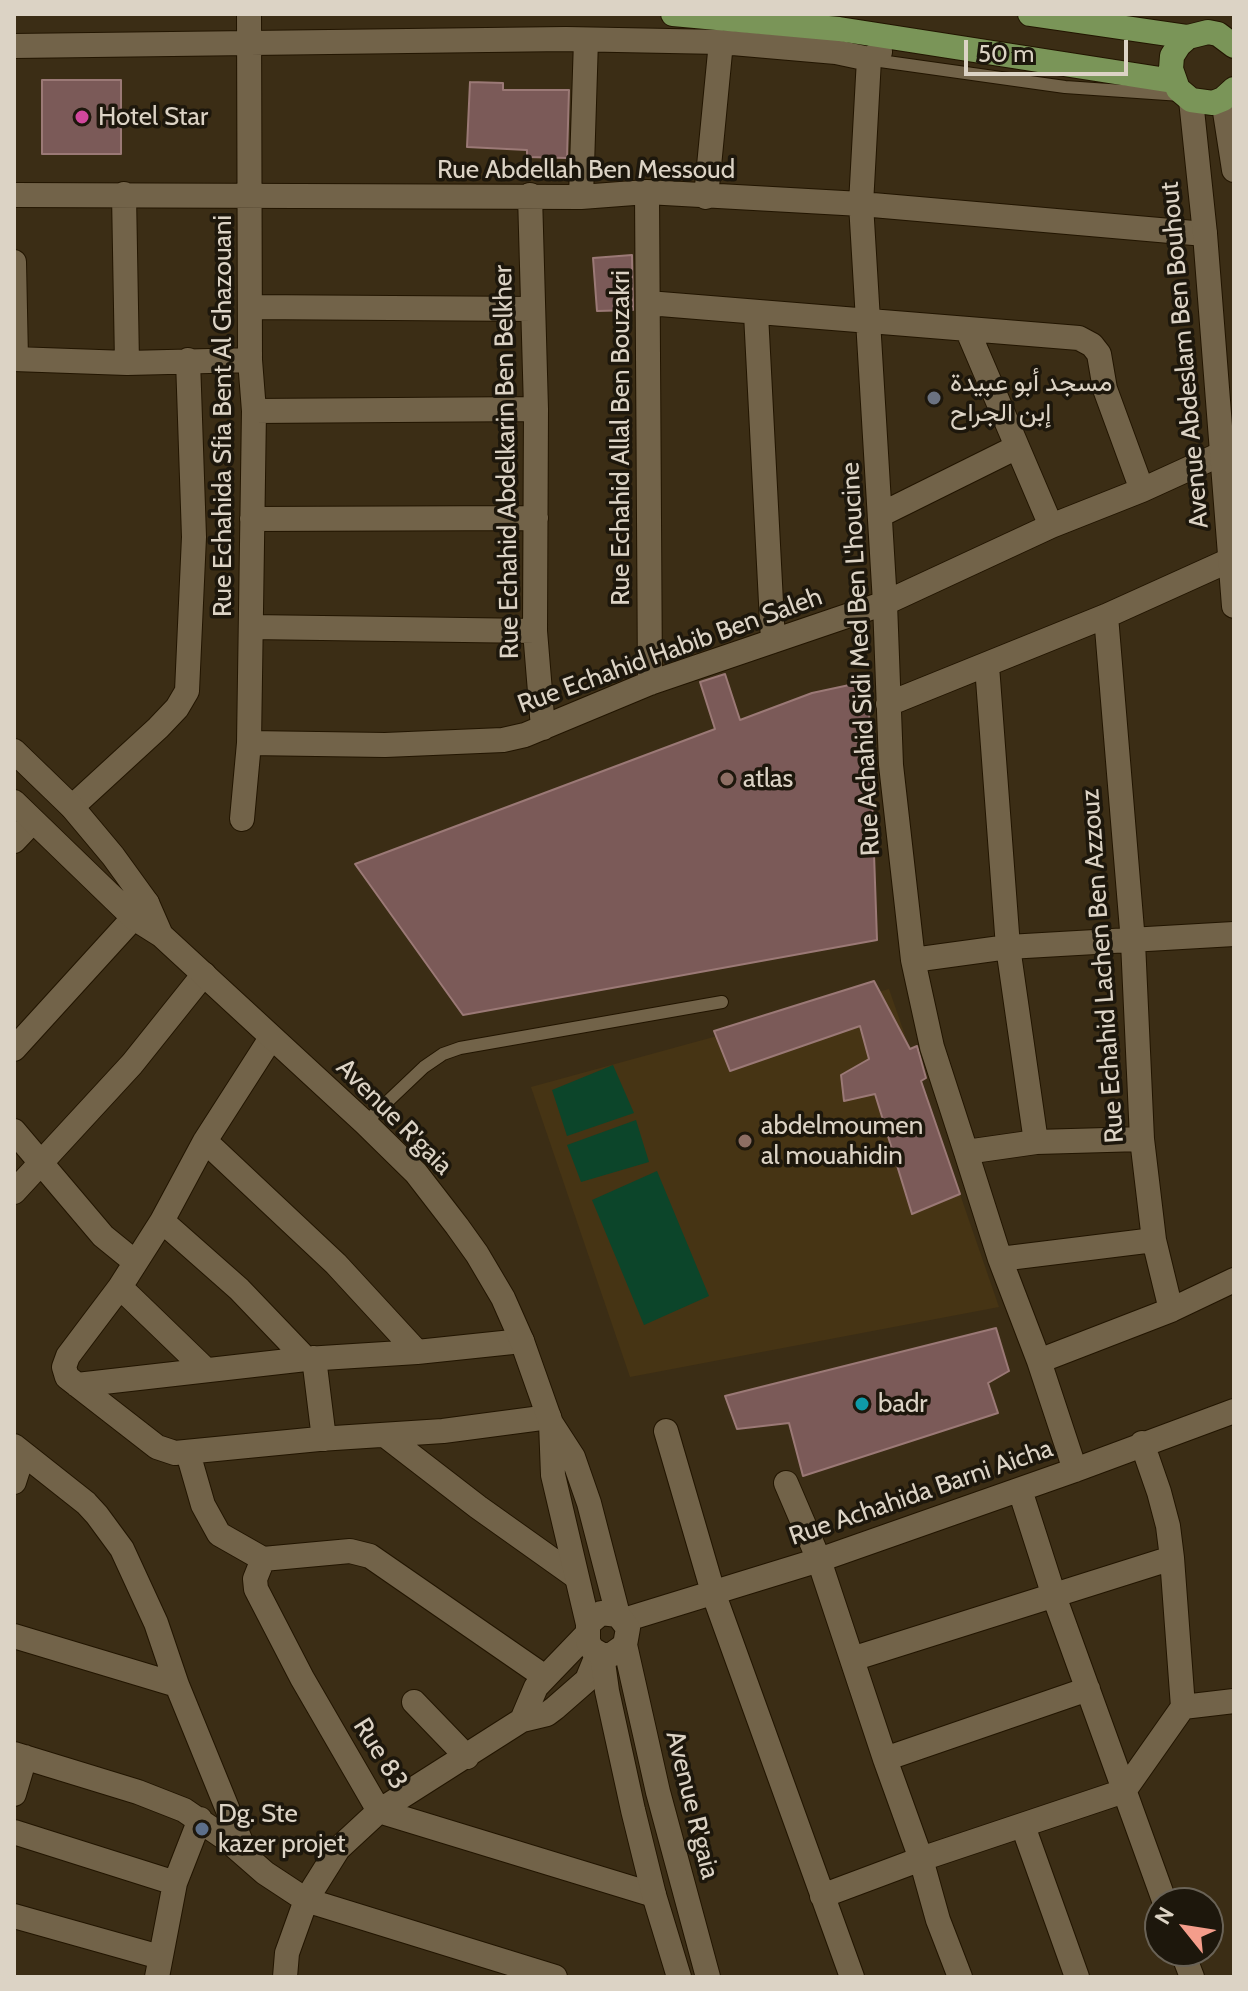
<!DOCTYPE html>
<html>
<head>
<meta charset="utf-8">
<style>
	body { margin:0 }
	#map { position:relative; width:1248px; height:1991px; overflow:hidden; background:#3b2d15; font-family:Cabin,sans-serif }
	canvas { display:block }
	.frame { position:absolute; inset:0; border:16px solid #dcd3c5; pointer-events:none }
	.north { position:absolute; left:1144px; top:1887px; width:80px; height:80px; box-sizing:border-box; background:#1d170c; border:2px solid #696256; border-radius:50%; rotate:300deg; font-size:22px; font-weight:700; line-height:32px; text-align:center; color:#dcd3c5 }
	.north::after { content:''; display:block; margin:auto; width:28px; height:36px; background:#f49d8b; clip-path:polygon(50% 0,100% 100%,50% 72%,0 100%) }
	.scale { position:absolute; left:964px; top:40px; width:164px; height:36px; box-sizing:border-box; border:4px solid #dcd3c5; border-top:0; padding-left:10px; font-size:24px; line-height:28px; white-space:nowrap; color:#dcd3c5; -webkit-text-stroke:6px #1d170c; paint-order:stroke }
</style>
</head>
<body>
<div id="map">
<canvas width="1248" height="1991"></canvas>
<div class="frame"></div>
<div class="north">N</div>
<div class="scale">50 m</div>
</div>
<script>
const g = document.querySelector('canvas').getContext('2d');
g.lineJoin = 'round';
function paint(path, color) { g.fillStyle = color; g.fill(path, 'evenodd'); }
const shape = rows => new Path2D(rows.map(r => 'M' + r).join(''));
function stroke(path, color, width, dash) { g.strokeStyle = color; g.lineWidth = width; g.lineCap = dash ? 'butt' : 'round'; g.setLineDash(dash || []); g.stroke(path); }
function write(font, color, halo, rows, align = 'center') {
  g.font = font + ' Cabin,Vazirmatn,sans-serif'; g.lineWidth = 7; g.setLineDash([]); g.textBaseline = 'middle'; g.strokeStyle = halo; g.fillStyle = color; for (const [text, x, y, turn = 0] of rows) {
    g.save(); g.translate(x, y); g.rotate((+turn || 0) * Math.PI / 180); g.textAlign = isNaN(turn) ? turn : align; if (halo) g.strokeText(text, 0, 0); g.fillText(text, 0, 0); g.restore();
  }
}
paint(shape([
	[889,989,999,1307,630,1377,531,1087]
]), '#463414');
paint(shape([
	[613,1065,634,1113,567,1136,552,1090],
	[636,1120,649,1162,581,1182,567,1145],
	[657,1171,709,1296,644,1325,592,1200]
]), '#0c452a');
const building = shape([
	[42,80,121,80,121,154,42,154,42,80],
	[470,82,503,83,503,90,569,90,567,158,527,157,527,150,467,147,470,82],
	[632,255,633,310,597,311,593,258,632,255],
	[725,674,740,720,812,693,868,681,877,940,463,1015,355,864,715,729,700,682,725,674],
	[874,981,910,1049,917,1046,926,1078,921,1081,960,1194,912,1214,875,1094,844,1101,841,1075,869,1059,860,1026,730,1071,714,1031,874,981],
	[996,1328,1009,1371,988,1383,998,1413,803,1476,789,1423,737,1429,725,1396,996,1328]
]);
paint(building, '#7b5a58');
stroke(building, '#9b7976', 2);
const lane = shape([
	[873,60,1065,87,1181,95],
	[365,1123,424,1067,443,1054,460,1048,722,1002]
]);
const street = shape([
	[14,46,566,39,721,42,836,52,869,59,880,52],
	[869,59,861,204,885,603,891,765,913,960,932,1047,966,1152,1000,1259,1039,1361,1075,1470],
	[647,192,650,683],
	[124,194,127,363],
	[14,195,581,197,647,192,861,204,1205,234],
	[530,195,536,409,535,631,543,728],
	[581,197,586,40],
	[706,197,721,42],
	[14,262,16,359],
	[648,303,1079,338,1092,345,1099,354,1105,389,1142,490],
	[250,307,533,309],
	[756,314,773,641],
	[967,329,1051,526],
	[14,359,127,363,250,360],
	[254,411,536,409],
	[880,515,1017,447],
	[252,519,536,518],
	[1106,616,1133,942,1142,1139,1154,1240,1171,1310],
	[251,627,535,631],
	[987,666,1008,947,1036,1142],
	[888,704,1106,616,1230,560],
	[249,743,385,745,503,740,525,735,650,683,885,603,1051,526,1142,490,1221,454],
	[72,807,158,728,177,708,187,691,194,537,188,360],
	[242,819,249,743,254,411,250,360,249,14],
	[14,841,33,821],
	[913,960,1008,947,1234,934],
	[271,1038,205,1141,162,1221,120,1287,68,1356,64,1367,67,1377,157,1447,175,1453,319,1439,443,1431,549,1417],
	[14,1049,147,903],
	[14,1131,103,1236,135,1262],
	[205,1141,336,1264,417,1352],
	[966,1152,1036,1142,1142,1139],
	[14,1192,132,1064,204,974],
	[162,1221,239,1289,306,1359],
	[1000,1259,1154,1240],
	[120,1287,206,1370],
	[314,1358,324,1439],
	[1039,1361,1171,1310,1234,1280],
	[77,1385,306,1359,417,1352,522,1341],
	[666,1431,713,1592,852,1977],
	[386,1436,478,1507,575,1576],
	[1142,1443,1159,1492,1168,1526,1172,1558,1183,1707],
	[14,1446,86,1503,97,1515,122,1549,156,1623,177,1685,245,1852],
	[188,1453,203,1505,219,1534,263,1559,350,1551,370,1556,545,1677],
	[14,1482,23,1454],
	[786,1483,819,1560,885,1759,921,1859,938,1920,960,1977],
	[1020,1490,1054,1596,1165,1903],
	[263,1559,255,1579,256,1589,302,1678,379,1811,654,1895],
	[624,1620,819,1560,1075,1470,1234,1411],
	[14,1636,177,1685],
	[852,1659,1172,1558],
	[414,1702,467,1757],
	[1183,1707,1234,1701],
	[522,1720,536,1687,586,1635],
	[14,1754,138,1792,184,1810,225,1838,265,1873,306,1900,555,1977],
	[885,1759,1088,1689],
	[14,1794,25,1757],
	[1023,1826,1077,1977],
	[14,1832,175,1883],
	[822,1896,921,1859,1124,1791,1183,1707],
	[14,1916,160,1957],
	[1182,1951,1192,1977],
	[157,1977,175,1883,200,1819],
	[285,1977,287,1953,306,1900,338,1849,379,1811,522,1720,547,1714,555,1708,587,1680,598,1653]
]);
const secondary = shape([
	[1223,99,1234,170],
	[1191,100,1205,234,1234,606],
	[14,751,72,807,113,856,147,903,161,935],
	[14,802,134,918,161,935,365,1123,416,1173,457,1226,477,1254,503,1298,522,1341,551,1423,573,1457,589,1503,618,1615],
	[551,1423,553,1475,588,1624,588,1642,592,1649,602,1655,611,1655,625,1645,628,1628,618,1615,601,1613,588,1624],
	[625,1645,658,1792,708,1977],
	[602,1655,607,1691,633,1810,654,1895,679,1977]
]);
const highway = shape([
	[673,14,839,29,1173,81],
	[1030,14,1188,37],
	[1234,46,1218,34,1208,32,1188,37,1179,45,1172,56,1171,69,1178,89,1191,100,1213,103,1223,99,1234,89]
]);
stroke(lane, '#221500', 14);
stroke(street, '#221500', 26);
stroke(secondary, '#221500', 26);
stroke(highway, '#221500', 26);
stroke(lane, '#726349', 12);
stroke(street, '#726349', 24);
stroke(secondary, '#726349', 24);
stroke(highway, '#7a9558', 24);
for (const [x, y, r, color] of [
	[82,117,8,"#d1479c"],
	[934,398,8,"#6b7280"],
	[727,779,8,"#8d6e63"],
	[745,1141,8,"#8d6e63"],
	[862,1404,8,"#0f9aa8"],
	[202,1829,8,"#5c6f8a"]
]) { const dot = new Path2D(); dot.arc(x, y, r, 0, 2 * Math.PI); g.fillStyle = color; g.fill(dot); stroke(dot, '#1d170c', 3); }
write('26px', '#dcd3c5', '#1d170c', [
	["Hotel Star",98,117],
	["مسجد أبو عبيدة",950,383],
	["إبن الجراح",950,413],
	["atlas",743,779],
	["abdelmoumen",761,1126],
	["al mouahidin",761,1156],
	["badr",878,1404],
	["Dg. Ste",218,1814],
	["kazer projet",218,1844]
], 'left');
write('26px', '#dcd3c5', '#1d170c', [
	["Rue Abdellah Ben Messoud",586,170],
	["Avenue Abdeslam Ben Bouhout",1185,355,-95],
	["Rue Echahida Sfia Bent Al Ghazouani",223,416,-90],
	["Rue Echahid Allal Ben Bouzakri",621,438,-90],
	["Rue Echahid Abdelkarin Ben Belkher",507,462,-91],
	["Rue Echahid Habib Ben Saleh",670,651,-20],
	["Rue Achahid Sidi Med Ben L'houcine",861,659,-93],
	["Rue Echahid Lachen Ben Azzouz",1103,966,-94],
	["Avenue R'gaia",394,1117,45],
	["Rue Achahida Barni Aicha",921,1493,-19],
	["Rue 83",380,1754,58],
	["Avenue R'gaia",692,1805,76]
]);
</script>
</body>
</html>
